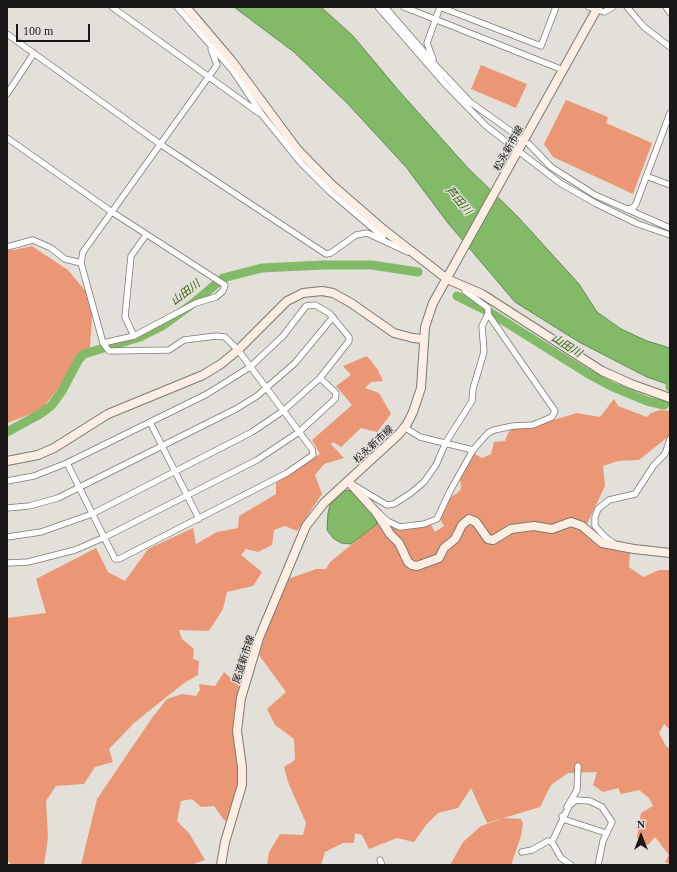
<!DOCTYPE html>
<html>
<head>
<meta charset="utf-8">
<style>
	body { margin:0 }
	#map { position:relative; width:677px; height:872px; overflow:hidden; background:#e3e0d9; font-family:Georgia,serif }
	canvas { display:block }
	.frame { position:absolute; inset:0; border:8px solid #191816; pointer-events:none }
	.north { position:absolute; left:621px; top:816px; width:40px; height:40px; -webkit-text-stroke:3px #e3e0d9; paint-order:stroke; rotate:0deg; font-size:11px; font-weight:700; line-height:16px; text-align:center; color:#191816 }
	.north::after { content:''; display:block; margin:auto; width:14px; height:18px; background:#191816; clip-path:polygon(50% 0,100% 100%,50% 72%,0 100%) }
	.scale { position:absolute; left:16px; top:24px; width:74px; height:18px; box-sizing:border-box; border:2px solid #191816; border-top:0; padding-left:5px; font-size:12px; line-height:14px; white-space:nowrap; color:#191816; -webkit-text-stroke:3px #e3e0d9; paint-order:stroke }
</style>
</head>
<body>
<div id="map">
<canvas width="677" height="872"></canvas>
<div class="frame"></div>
<div class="north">N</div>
<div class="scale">100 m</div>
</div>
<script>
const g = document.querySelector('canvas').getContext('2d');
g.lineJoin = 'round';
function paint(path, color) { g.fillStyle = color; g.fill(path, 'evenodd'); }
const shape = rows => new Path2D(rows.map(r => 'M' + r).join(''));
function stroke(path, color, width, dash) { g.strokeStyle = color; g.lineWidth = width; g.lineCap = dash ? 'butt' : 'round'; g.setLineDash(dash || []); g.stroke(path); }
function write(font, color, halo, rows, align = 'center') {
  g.font = font + ' Georgia,"Noto Sans JP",serif'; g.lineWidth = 3; g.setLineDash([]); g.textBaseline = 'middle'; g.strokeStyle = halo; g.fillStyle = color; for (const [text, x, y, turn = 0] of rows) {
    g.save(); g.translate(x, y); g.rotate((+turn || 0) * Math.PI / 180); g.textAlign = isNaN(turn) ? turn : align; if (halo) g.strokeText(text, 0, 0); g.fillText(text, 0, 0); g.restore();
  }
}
paint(shape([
	[481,65,527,84,516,108,471,89],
	[566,100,608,117,606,123,652,143,633,194,553,157,544,144],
	[32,246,68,270,93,300,90,348,41,410,7,423,7,249,14,250],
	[367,356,378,370,383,381,371,382,365,388,379,393,391,414,377,432,361,428,341,447,333,442,331,444,344,458,324,464,315,475,322,494,297,531,285,526,274,530,272,545,258,552,246,549,241,555,262,572,253,586,227,592,223,609,209,631,179,630,182,639,194,649,193,659,199,661,198,675,184,683,134,723,109,749,113,762,95,767,84,784,56,786,46,801,48,837,44,865,12,865,7,860,7,618,46,613,36,579,96,548,108,572,125,581,148,549,193,528,196,544,217,532,238,528,239,516,276,494,276,483,320,454,312,440,352,405,336,386,351,375,343,366],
	[614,399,618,406,647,417,651,413,660,410,670,411,669,436,639,460,618,461,603,466,605,486,586,526,579,524,587,537,606,548,630,552,629,567,643,577,659,570,670,570,670,730,664,724,659,733,666,746,670,749,670,864,665,862,669,855,655,837,649,844,642,847,637,837,641,813,653,806,649,798,639,790,621,794,618,788,603,792,593,785,597,772,568,773,551,785,540,807,487,823,471,788,458,808,438,813,426,825,414,842,397,838,369,849,362,835,355,833,354,843,343,843,325,852,321,865,267,865,269,852,280,834,303,835,306,823,288,782,284,767,295,760,294,739,275,725,267,709,286,692,259,655,267,629,288,579,316,569,326,569,330,562,377,524,407,528,431,525,435,532,444,526,439,517,447,499,456,494,461,489,460,477,473,453,482,458,491,454,494,442,505,441,508,433,514,427,537,425,577,413,600,417],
	[224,672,239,686,233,723,238,774,237,798,228,822,224,820,214,806,201,807,192,799,181,801,177,821,189,833,205,860,191,865,81,865,97,799,152,718,167,699,182,694,196,696,200,690,199,684,215,686],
	[504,818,521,819,523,823,521,836,511,865,450,865,463,842,481,826]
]), '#eb9775');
const water = shape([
	[234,7,321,7,353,36,399,91,467,167,518,217,579,284,597,312,621,329,647,341,670,348,670,385,647,377,579,342,515,302,448,223,406,167,348,104,294,52,234,7],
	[344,490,351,491,375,516,377,524,351,544,341,543,333,538,327,530,328,513,330,505,344,490]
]);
paint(water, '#82ba67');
stroke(water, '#62894f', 1);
stroke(shape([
	[457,296,491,313,587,373,611,386,647,401,664,405,667,402],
	[670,387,670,382],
	[7,432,40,414,51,406,62,391,79,359,84,354,140,337,162,326,195,302,223,278,262,268,323,265,372,265,418,272]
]), '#82ba67', 9);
const street = shape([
	[112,7,259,113],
	[177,7,233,71,263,116,301,163,330,192,383,237,383,240],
	[378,7,444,83,486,126,560,183,595,203,638,224,670,235],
	[385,7,438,68,470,102,519,137],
	[404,7,563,70],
	[440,7,541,46,556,7],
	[589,7,604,12,613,7],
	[627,7,644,27,670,47],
	[666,7,670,13],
	[7,34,160,144,326,254,331,253,356,235,367,233,408,252],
	[433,59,427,43,440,7],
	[7,94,34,53],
	[7,138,112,212,225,285,223,291,216,297,196,303,134,336,103,343],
	[529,144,551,167,595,195,670,228],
	[646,176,670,185],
	[626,209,633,208,636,204,670,113],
	[7,247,33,240,51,248,65,259,81,263],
	[134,336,125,317,131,256,146,235],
	[150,422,199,519],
	[404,427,420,437,473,450,488,433,494,430,513,426,533,425,552,417,555,411,488,314],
	[67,463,115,559,119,559,287,473,313,455,312,449,238,350,225,337,216,336,184,340,169,350,109,351,103,343,81,263,83,252,217,65,211,49,213,47],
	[7,481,34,476,67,463,207,394,250,367,283,336,306,306,315,305,329,313,349,337,349,341,320,378,283,411,252,432,92,514,41,532,7,537],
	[355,486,387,505,394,504,411,493,424,482,436,465,446,442,472,401,473,389,484,352,482,326,488,314,488,308,465,291,465,287],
	[7,508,29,506,58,498,236,409,257,396,295,363,333,317],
	[379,513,387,521,400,527,424,524,437,519,450,491,473,450],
	[616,545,605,537,595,526,595,517,598,509,609,500,635,494,654,465,665,454,670,439],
	[7,563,28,562,75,550,103,538,257,460,299,432,335,399,336,393,320,378],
	[567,807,577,790,578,766],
	[562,816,563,819,606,833],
	[522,852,532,850,548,841,552,842],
	[380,860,382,865],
	[571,865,561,858,552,842,569,806,576,800,590,801,602,807,612,822,603,841,598,865]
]);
const secondary = shape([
	[186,7,231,60,297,149,331,184,384,230,447,279,482,294,602,371,631,384,670,398],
	[7,461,38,455,54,448,108,414,203,375,221,364,238,350,287,301,303,293,322,291,333,293,351,303,394,333,413,338,424,339],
	[348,481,376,512,390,534,399,543,408,562,412,565,417,566,439,558,444,548,455,539,462,525,469,519,476,522,488,539,493,540,511,529,534,526,552,529,571,522,582,526,602,543,634,549,670,553],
	[221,865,225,842,242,785,242,767,237,731,241,698,259,638,306,526,324,503,399,434,407,424,413,412,421,388,425,327,433,303,598,7]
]);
stroke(street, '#7b7972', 7);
stroke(secondary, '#7b7972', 10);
stroke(street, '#fff', 5.5);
stroke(secondary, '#fceee2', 8);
write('10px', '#191816', '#e3e0d9', [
	["松永新市線",508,148,-61],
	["松永新市線",373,444,-43],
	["尾道新市線",243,659,-72]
]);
write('italic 11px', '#30640c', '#e3e0d9', [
	["芦田川",459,200,49],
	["山田川",185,292,-38],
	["山田川",567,345,32]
]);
</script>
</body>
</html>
